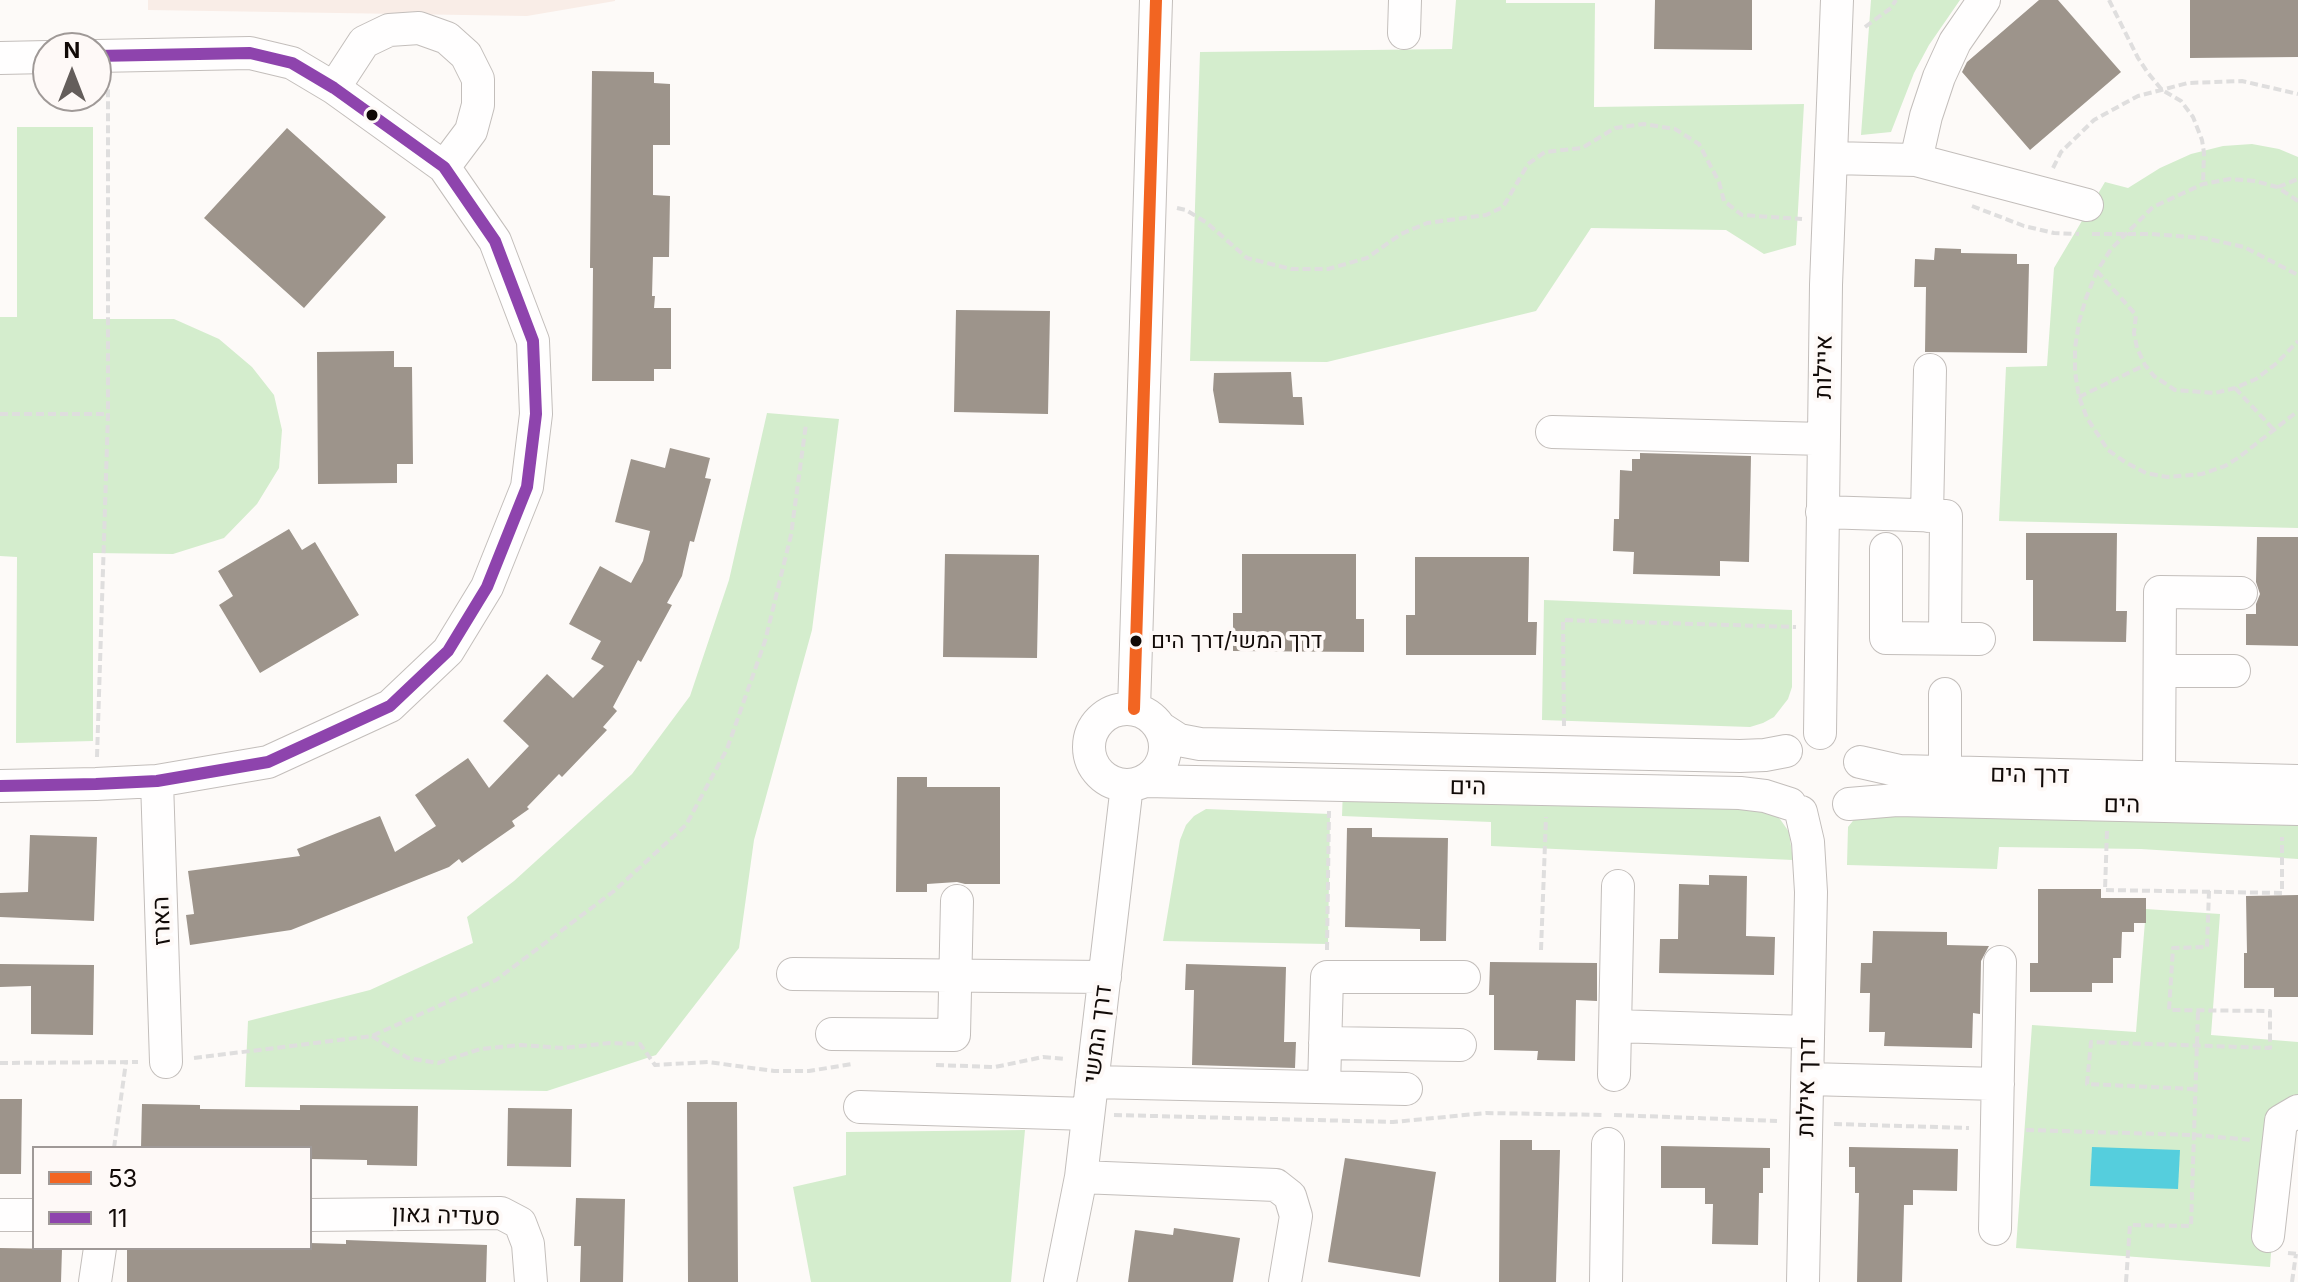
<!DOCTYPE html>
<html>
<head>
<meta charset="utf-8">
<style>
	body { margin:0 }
	#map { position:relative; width:2298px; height:1282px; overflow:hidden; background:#fdfaf8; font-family:Inter,sans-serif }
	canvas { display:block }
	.legend { position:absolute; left:32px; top:1146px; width:280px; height:104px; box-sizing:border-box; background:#fef9f7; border:2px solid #9f9997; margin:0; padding:10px 14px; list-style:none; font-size:24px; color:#110a07 }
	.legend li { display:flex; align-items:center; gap:16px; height:40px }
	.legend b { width:40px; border:2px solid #9f9997 }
	.north { position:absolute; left:32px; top:32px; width:80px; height:80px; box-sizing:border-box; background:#fef9f7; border:2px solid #9f9997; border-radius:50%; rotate:0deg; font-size:22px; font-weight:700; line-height:32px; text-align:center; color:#110a07 }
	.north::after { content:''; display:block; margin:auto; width:28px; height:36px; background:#645e5b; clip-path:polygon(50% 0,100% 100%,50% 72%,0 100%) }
</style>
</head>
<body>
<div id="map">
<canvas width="2298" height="1282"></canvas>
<ul class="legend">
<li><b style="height:10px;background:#f26522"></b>53</li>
<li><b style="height:10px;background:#8e44ad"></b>11</li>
</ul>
<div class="north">N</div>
</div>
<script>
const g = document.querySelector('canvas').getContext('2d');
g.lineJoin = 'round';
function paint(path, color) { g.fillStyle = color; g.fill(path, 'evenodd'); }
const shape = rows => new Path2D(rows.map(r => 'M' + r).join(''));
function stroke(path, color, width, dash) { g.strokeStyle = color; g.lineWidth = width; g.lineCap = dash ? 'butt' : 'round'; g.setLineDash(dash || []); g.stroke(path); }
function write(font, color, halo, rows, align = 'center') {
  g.font = font + ' Inter,Heebo,sans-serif'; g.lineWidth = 8; g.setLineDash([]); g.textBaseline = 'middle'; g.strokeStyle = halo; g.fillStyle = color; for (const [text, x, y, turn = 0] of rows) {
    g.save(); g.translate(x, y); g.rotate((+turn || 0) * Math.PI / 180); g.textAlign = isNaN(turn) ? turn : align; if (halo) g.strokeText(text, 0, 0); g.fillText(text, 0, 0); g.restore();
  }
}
paint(shape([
	[148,0,615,0,615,1,527,16,148,10]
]), '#f9ede7');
paint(shape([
	[1456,0,1506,0,1506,3,1595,3,1594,107,1804,104,1796,245,1764,254,1726,230,1591,228,1536,311,1327,362,1190,361,1200,52,1452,49],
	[1871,0,1960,0,1929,45,1914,73,1891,132,1861,135],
	[17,127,93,127,93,319,174,319,219,339,252,367,274,395,282,430,279,468,257,504,224,538,173,554,93,553,93,741,16,743,17,557,0,556,0,317,17,317],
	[2252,144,2279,149,2298,157,2298,528,1999,521,2006,367,2047,366,2054,268,2105,182,2128,188,2160,168,2191,154,2223,146],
	[767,413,839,419,812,630,754,840,739,948,656,1055,547,1091,245,1087,248,1021,370,990,473,943,467,917,514,881,632,774,690,696,729,580],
	[1544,600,1792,610,1792,687,1788,699,1774,717,1763,723,1750,727,1542,720],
	[1343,788,1759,806,1780,819,1789,832,1793,860,1491,846,1491,822,1342,816],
	[1865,806,2298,819,2298,859,2141,849,1999,847,1997,869,1847,865,1848,827],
	[1206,809,1330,814,1328,944,1163,941,1180,840,1186,825,1194,816],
	[2146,909,2220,914,2211,1035,2298,1042,2298,1112,2281,1112,2270,1267,2016,1248,2032,1025,2136,1032],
	[1025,1130,1011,1282,811,1282,793,1187,846,1175,846,1132]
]), '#d4edcd');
paint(shape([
	[2092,1147,2180,1150,2178,1189,2090,1186]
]), '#55cedd');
paint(shape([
	[1655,0,1752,0,1752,50,1654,49],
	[2039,0,2058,0,2121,72,2030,150,1962,72,1967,62],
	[2190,0,2298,0,2298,57,2190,58],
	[592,71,654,72,654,83,670,84,670,145,653,145,653,195,670,196,669,257,653,257,652,296,655,296,654,308,671,308,671,369,654,369,654,381,592,381,593,268,590,268],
	[287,128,386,217,304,308,204,218],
	[1935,248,1961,249,1961,253,2017,254,2017,264,2029,264,2027,353,1925,352,1926,287,1914,287,1915,259,1934,260],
	[956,310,1050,311,1048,414,954,412],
	[394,351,394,367,412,367,413,464,397,464,397,483,318,484,317,352],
	[1291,372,1293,397,1302,397,1304,425,1219,423,1213,390,1214,373],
	[670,448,710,458,705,478,711,479,694,542,690,541,682,576,667,603,672,605,641,662,638,660,613,707,617,711,603,727,607,730,562,777,559,774,527,807,529,809,512,821,515,826,462,863,459,859,449,867,291,930,190,945,186,915,194,914,188,871,300,856,297,849,380,816,395,852,436,826,415,795,468,758,489,788,529,746,503,721,547,674,573,698,604,666,591,659,601,641,569,624,600,566,631,583,643,561,650,531,615,522,631,459,665,468],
	[1640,453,1751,456,1749,562,1720,561,1720,576,1633,574,1634,552,1613,551,1614,519,1619,519,1620,470,1632,471,1632,459,1640,459],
	[289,529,302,550,315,542,359,615,260,673,219,605,233,596,218,571],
	[2026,533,2117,533,2116,611,2127,611,2126,642,2033,641,2033,580,2026,580],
	[2257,537,2298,537,2298,646,2246,645,2246,614,2256,614,2256,604,2260,594,2256,582],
	[945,554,1039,555,1037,658,943,657],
	[1242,554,1356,554,1356,619,1364,619,1364,652,1233,651,1233,613,1242,613],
	[1415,557,1529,557,1528,622,1537,622,1536,655,1406,655,1406,615,1415,615],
	[897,777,927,777,927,787,1000,787,1000,884,965,884,957,882,927,884,927,892,896,892],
	[1347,828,1372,828,1372,837,1448,838,1446,941,1420,941,1420,929,1345,927],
	[30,835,97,837,94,921,0,917,0,893,28,892],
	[1709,875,1747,876,1746,936,1775,937,1774,975,1659,973,1660,939,1678,939,1679,884,1709,885],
	[2038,889,2101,889,2101,898,2146,898,2146,923,2134,923,2134,932,2122,932,2121,958,2113,958,2113,983,2092,983,2092,992,2030,992,2030,963,2038,963],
	[2298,895,2298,997,2274,997,2274,988,2244,988,2244,953,2247,953,2246,896],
	[1873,931,1947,932,1947,945,1989,946,1981,961,1980,1014,1973,1013,1972,1048,1884,1046,1885,1032,1869,1032,1870,993,1860,993,1861,963,1872,963],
	[1490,962,1597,963,1597,1001,1576,1000,1575,1061,1537,1060,1538,1051,1494,1050,1494,995,1489,995],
	[0,964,94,965,93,1035,31,1034,31,986,0,987],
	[1186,964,1286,967,1284,1042,1296,1042,1295,1068,1192,1065,1194,990,1185,990],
	[0,1099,22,1099,21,1174,0,1174],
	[687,1102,737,1102,738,1282,688,1282],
	[142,1104,200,1105,200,1109,300,1110,300,1105,418,1106,417,1166,367,1165,367,1160,310,1159,310,1148,141,1148],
	[508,1108,572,1109,571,1167,507,1166],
	[1500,1140,1532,1140,1532,1150,1560,1150,1556,1282,1499,1282],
	[1661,1146,1770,1148,1770,1168,1763,1168,1763,1193,1759,1193,1758,1245,1712,1244,1713,1204,1705,1204,1705,1188,1661,1188],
	[1849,1147,1958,1149,1957,1191,1913,1190,1913,1205,1904,1205,1902,1282,1857,1282,1859,1193,1855,1193,1855,1167,1849,1167],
	[1345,1158,1436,1172,1420,1277,1328,1262],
	[576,1198,625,1199,623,1282,580,1282,581,1246,574,1246],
	[1174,1228,1240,1238,1233,1282,1128,1282,1135,1230,1173,1235],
	[346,1240,487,1245,486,1282,127,1282,127,1248,310,1248,310,1243,346,1244],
	[0,1248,62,1249,61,1282,0,1282]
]), '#9d948b');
const minor = shape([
	[1404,33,1405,0],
	[0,58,48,57],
	[334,88,364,42,389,30,419,28,447,38,466,55,478,79,478,105,471,131,444,167],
	[1831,158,1916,160,2087,205],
	[1916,160,1926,116,1939,77,1955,42,1984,0],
	[1552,432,1823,439],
	[1822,512,1946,516,1945,638],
	[1927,516,1930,370],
	[1886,549,1886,638,1979,639],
	[2160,671,2234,671],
	[1945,694,1945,772],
	'1089 747a38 38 0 1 1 76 0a38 38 0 1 1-76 0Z',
	[1134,709,1156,0],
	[1162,729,1179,740,1200,744,1740,756,1765,755,1786,751],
	[1820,733,1826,285,1837,0],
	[1860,762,1900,771,2298,781],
	[2159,778,2160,592,2241,593],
	[157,781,166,1062],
	[1145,781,1740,793,1765,796,1790,804],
	[0,786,96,784,157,781,268,762,390,706,448,651,487,587,527,487,536,414,533,341,495,241,444,167,334,88,292,63,250,53,96,56],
	[1849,804,1897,800,2298,809],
	[1801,812,1808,842,1811,892,1803,1282],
	[793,974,1105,977],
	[1615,1026,1808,1032],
	[832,1034,954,1035,957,901],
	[1325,1043,1460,1045],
	[1614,1075,1618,886],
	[1808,1079,1998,1084],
	[1092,1082,1406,1089],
	[1324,1087,1327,977,1464,977],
	[860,1107,1088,1114],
	[1081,1177,1276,1185,1290,1196,1296,1216,1285,1282],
	[0,1215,34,1215],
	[310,1215,501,1213,520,1223,528,1244,531,1282],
	[1995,1229,2000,962],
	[2268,1236,2281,1121,2298,1111],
	[95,1282,100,1248],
	[1060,1282,1081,1177,1127,785],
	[1606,1282,1608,1144]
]);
stroke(minor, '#c3bebb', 34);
stroke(shape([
	[2109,0,2138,58,2148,73,2162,90,2181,101,2193,117,2202,140,2204,153,2203,184],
	[1865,27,1891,8,1896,0],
	[2053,168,2061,152,2094,120,2138,96,2188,83,2242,81,2298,94],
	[2278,187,2298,179],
	[2298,201,2277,187,2255,181,2230,179,2203,184,2153,207,2111,249,2097,271,2086,298,2079,322,2075,348,2075,372,2079,397,2087,418,2108,450,2125,462,2146,473,2167,477,2202,474,2225,466,2238,458,2298,411],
	[1972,206,2024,226,2054,233,2079,234],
	[1177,208,1186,210,1207,223,1247,258,1291,269,1328,269,1367,258,1401,234,1427,223,1486,215,1503,207,1528,164,1545,152,1582,148,1615,128,1644,124,1675,129,1699,144,1719,182,1724,201,1742,215,1802,219],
	[2092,234,2151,234,2204,238,2244,247,2298,275],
	[2097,271,2136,315,2134,333,2137,348,2145,365,2154,376,2175,390,2215,393,2235,388,2256,379,2277,363,2298,341],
	[2235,388,2274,430],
	[2079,397,2145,365],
	[0,414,108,414],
	[1564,726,1563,620,1796,627],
	[97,757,108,414,108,82],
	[2107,831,2105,890,2282,893,2282,837],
	[1327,950,1329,811],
	[1541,950,1546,817],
	[372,1036,408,1058,438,1063,480,1049,521,1045,563,1048,610,1043,640,1044,655,1065,708,1062,774,1071,809,1071,852,1064],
	[194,1058,372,1036,496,980,614,891,686,825,727,749,765,641,791,535,806,424],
	[0,1063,138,1062],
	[936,1065,995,1067,1043,1057,1066,1059],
	[2195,1089,2087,1084,2091,1042,2270,1048,2270,1011,2169,1010,2173,948,2207,947,2209,891],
	[1114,1115,1393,1122,1486,1113,1605,1115],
	[1614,1115,1777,1121],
	[1834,1124,1969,1128],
	[2026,1130,2194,1135,2253,1140],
	[114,1148,126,1062],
	[2288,1253,2298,1254],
	[2126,1282,2130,1225,2191,1226,2198,1011],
	[2292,1282,2296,1254]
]), '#dfdede', 4, [8, 4]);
stroke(minor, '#fffefe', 32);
stroke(shape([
	[1134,709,1156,0]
]), '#f26522', 12);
stroke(shape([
	[0,786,96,784,157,781,268,762,390,706,448,651,487,587,527,487,536,414,533,341,495,241,444,167,334,88,292,63,250,53,96,56]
]), '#8e44ad', 12);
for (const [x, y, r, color] of [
	[372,115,7,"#110a07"],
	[1136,641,7,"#110a07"]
]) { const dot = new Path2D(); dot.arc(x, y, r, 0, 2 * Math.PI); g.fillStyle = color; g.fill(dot); stroke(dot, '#fef9f7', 3); }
write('22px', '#110a07', '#fef9f7', [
	["דרך המשי/דרך הים",1151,641]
], 'left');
write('24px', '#110a07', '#fef9f7', [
	["איילות",1824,367,-89],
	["דרך הים",2030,775,1],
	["הים",1468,787,1],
	["הים",2122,805,1],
	["הארז",162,921,-92],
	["דרך המשי",1098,1034,-83],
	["דרך אילות",1807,1087,-89],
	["סעדיה גאון",446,1216,2]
]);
</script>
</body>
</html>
